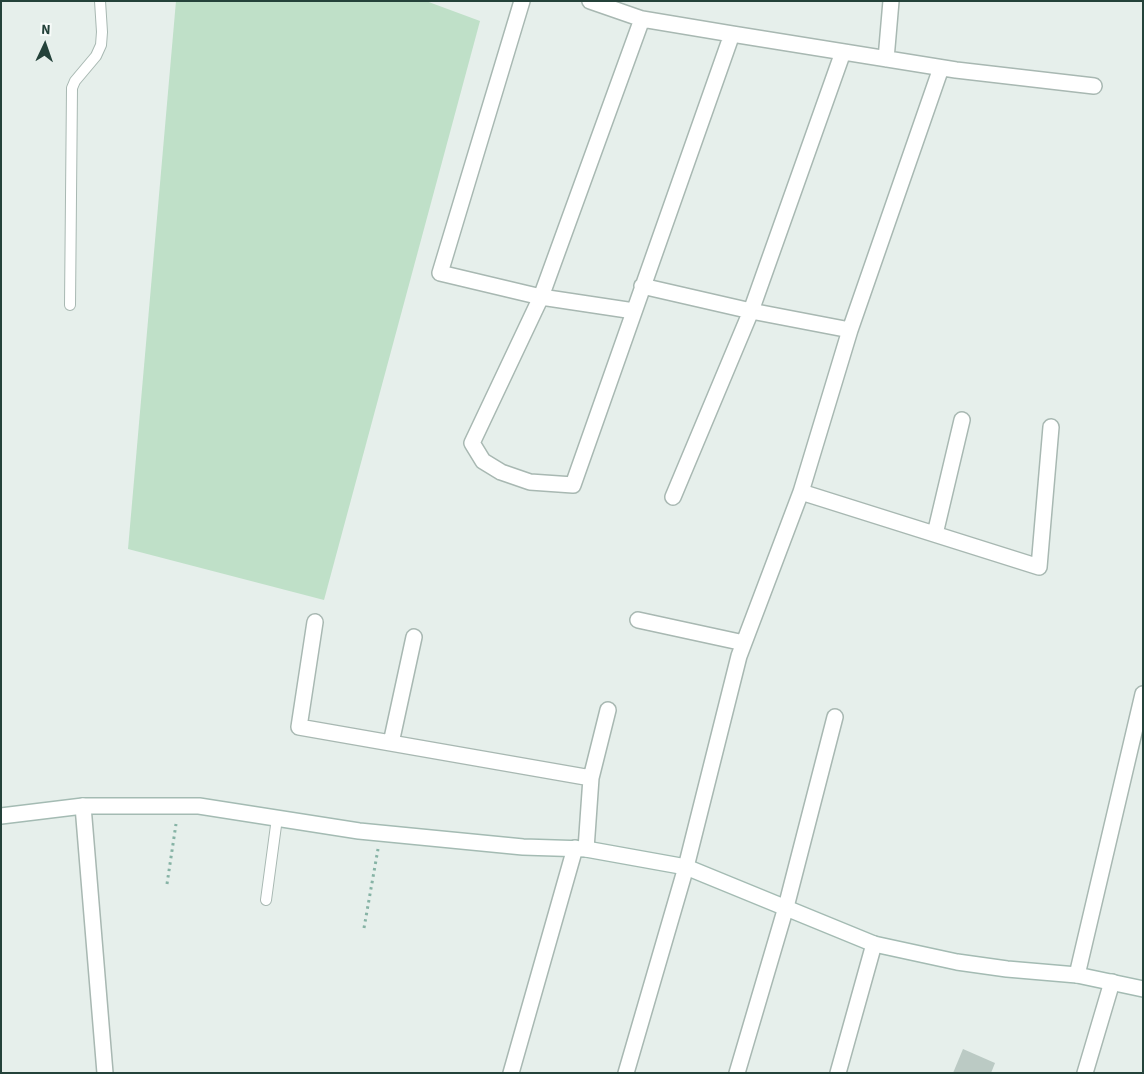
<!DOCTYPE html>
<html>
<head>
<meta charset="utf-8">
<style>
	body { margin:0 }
	#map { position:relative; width:1144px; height:1074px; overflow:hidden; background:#e6efeb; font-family:"Source Sans 3",sans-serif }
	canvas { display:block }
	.frame { position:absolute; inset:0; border:2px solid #24423a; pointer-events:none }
	.north { position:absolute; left:20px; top:20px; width:50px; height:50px; -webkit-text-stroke:4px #f7fbf9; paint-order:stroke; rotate:3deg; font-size:14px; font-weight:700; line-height:20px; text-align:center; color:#24423a }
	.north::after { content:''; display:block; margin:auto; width:18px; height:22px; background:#24423a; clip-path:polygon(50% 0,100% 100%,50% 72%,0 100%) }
</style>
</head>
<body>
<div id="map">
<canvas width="1144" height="1074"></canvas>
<div class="frame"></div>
<div class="north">N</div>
</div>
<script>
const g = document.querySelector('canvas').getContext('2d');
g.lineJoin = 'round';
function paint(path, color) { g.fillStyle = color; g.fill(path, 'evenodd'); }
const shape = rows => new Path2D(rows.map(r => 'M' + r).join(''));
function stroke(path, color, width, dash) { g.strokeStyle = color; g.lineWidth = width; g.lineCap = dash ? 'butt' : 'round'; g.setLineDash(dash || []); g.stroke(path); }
paint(shape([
	[176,1,426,1,480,21,324,600,128,549]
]), '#bfe0c8');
paint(shape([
	[963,1049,995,1063,991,1073,953,1073]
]), '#bbcac4');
const lane = shape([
	[70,305,72,88,75,81,96,56,101,45,102,32,100,1],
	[266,900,277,818]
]);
const street = shape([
	[522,1,440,273,541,297,634,311],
	[590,1,642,19,732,34,956,70,1094,86],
	[642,19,541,297,472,443,483,461,501,472,530,482,573,485,732,34],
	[886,59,891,1],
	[642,286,751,311,843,52],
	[801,492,1039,567,1051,427],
	[673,497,751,311,850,330,941,68],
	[935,534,962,420],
	[638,620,744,643],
	[315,622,299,727,591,778],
	[391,743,414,637],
	[83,806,105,1073],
	[586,849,591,778,608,710],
	[1077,975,1143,694],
	[511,1073,575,848],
	[626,1073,686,867,739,656,801,492,850,330],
	[737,1073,786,907,835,717],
	[838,1073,874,944],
	[1085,1073,1112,982]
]);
const secondary = shape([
	[1,816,83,806,199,806,359,831,523,847,586,849,686,867,874,944,957,962,1007,969,1077,975,1143,989]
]);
stroke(lane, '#a8b8b2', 12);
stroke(street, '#a8b8b2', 18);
stroke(secondary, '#a4bbb3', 18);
stroke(shape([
	[167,884,176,824],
	[364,928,378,849]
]), '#86b3a5', 3, [2.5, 4]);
stroke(lane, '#fff', 10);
stroke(street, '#fff', 15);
stroke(secondary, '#fff', 15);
</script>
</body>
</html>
